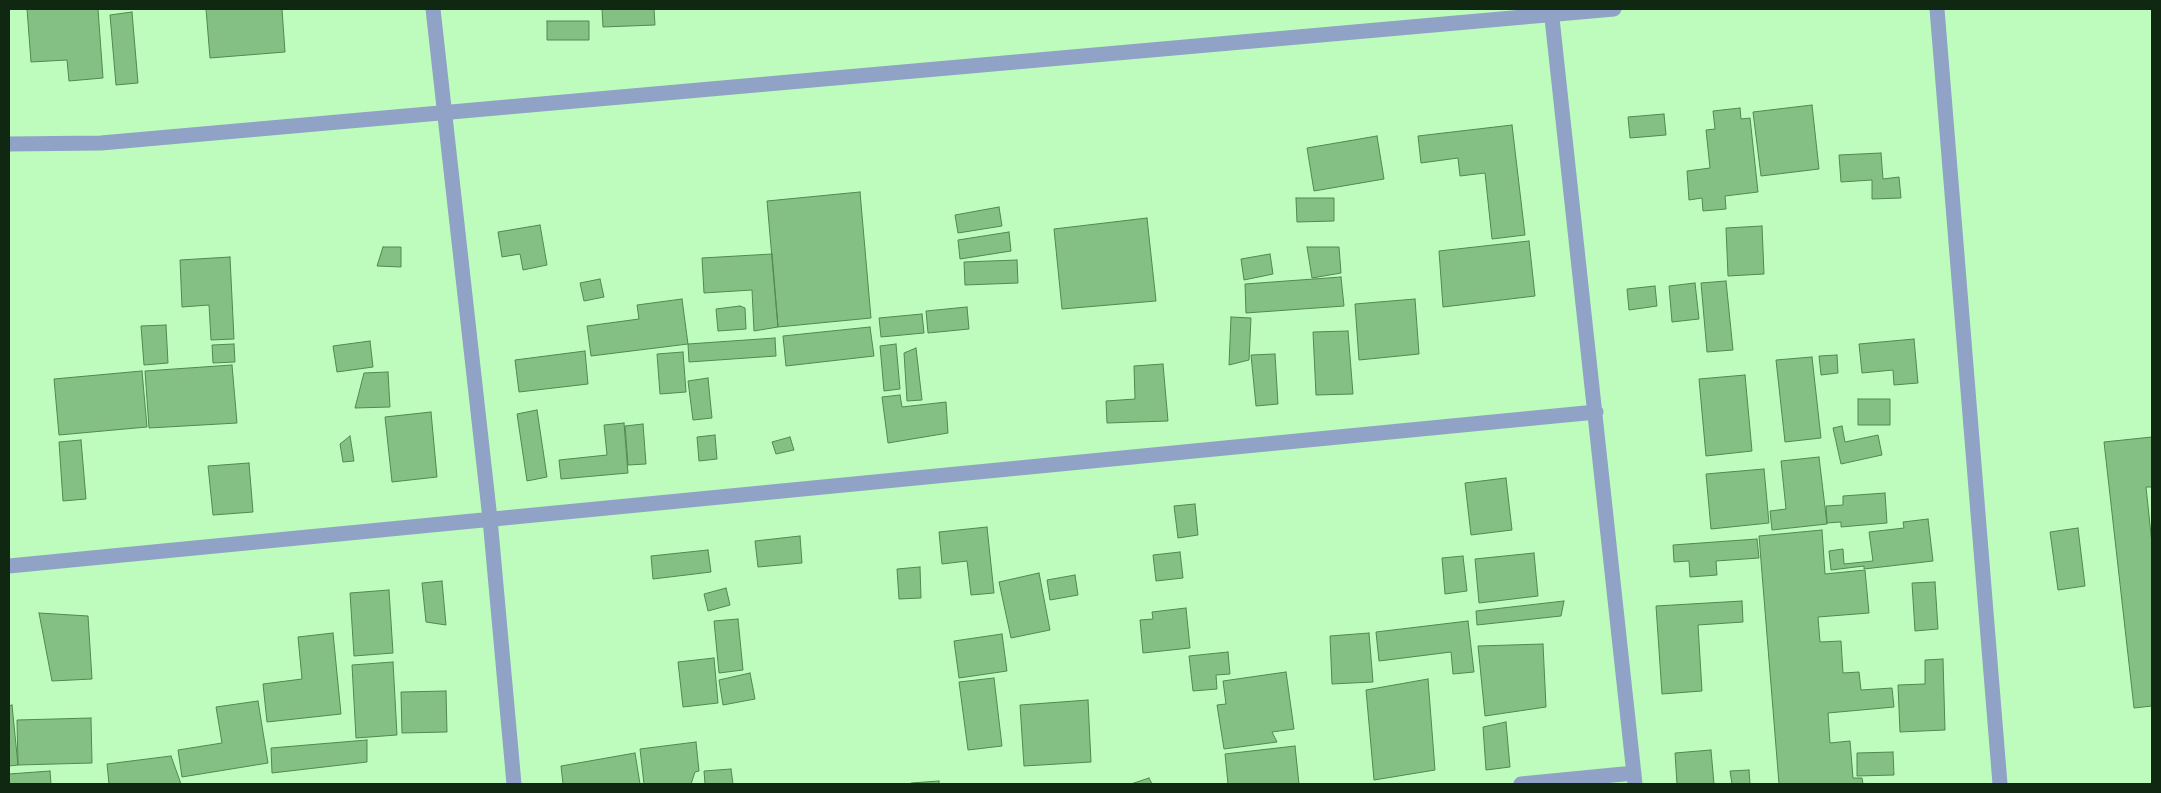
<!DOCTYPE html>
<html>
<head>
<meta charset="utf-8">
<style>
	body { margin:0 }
	#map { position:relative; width:2161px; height:793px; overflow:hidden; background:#befcbd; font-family:"Noto Sans",sans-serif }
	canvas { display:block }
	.frame { position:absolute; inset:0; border:10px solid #102811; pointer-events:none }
</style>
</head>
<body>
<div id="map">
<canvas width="2161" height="793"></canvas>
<div class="frame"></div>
</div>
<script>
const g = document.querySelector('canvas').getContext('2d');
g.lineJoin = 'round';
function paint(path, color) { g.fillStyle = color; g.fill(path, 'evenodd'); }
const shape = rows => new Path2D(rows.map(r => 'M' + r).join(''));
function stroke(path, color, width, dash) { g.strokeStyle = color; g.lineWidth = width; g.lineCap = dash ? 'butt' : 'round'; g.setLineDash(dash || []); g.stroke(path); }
const building = shape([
	[27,9,98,9,103,78,69,81,67,60,31,62,27,9],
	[206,9,282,9,285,52,210,58,206,9],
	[602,9,654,9,655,25,603,27,602,9],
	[132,12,138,83,116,85,110,15,132,12],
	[547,21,589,21,589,40,547,40,547,21],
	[1812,105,1819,169,1761,176,1753,112,1812,105],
	[1740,108,1741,119,1750,118,1758,192,1725,196,1726,209,1703,211,1702,198,1689,200,1687,171,1710,168,1706,130,1715,129,1713,111,1740,108],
	[1664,114,1666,135,1630,138,1628,117,1664,114],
	[1512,125,1525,235,1492,239,1485,173,1460,176,1458,158,1421,163,1418,136,1512,125],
	[1377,136,1384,179,1314,191,1307,148,1377,136],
	[1881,153,1883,179,1899,177,1901,198,1872,199,1872,180,1841,182,1839,155,1881,153],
	[860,192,871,318,778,327,767,201,860,192],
	[1296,198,1334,198,1334,221,1297,222,1296,198],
	[999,207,1002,226,958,233,955,215,999,207],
	[1147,218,1156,301,1062,309,1054,229,1147,218],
	[540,225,547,265,523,270,520,254,502,257,498,232,540,225],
	[1762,226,1764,274,1728,276,1726,228,1762,226],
	[1009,232,1011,251,960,259,958,240,1009,232],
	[1529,241,1535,296,1443,307,1439,251,1529,241],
	[383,247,401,247,401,267,377,266,383,247],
	[1307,247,1339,247,1341,273,1312,278,1307,247],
	[772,254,778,327,754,331,752,290,704,293,702,258,772,254],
	[1270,254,1273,274,1244,280,1241,259,1270,254],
	[230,257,234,339,211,340,209,305,182,307,180,260,230,257],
	[1017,260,1018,283,965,285,964,262,1017,260],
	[1341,277,1344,306,1246,313,1245,284,1341,277],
	[600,279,604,297,584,301,580,283,600,279],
	[1726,281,1733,350,1707,352,1701,283,1726,281],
	[1695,283,1699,319,1672,322,1669,286,1695,283],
	[1655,286,1657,306,1629,310,1627,289,1655,286],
	[682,299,688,344,591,356,587,326,639,319,637,305,682,299],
	[1415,299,1419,354,1359,360,1355,304,1415,299],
	[740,306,745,308,746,329,718,331,716,309,740,306],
	[967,307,969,329,928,333,926,311,967,307],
	[922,314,924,333,881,337,879,318,922,314],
	[1231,317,1251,318,1249,360,1229,365,1231,317],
	[166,325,168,363,144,365,141,326,166,325],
	[870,327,874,356,786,366,783,336,870,327],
	[1348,331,1353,394,1316,395,1313,332,1348,331],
	[775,338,776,356,689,362,688,344,775,338],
	[1914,339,1918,383,1894,385,1893,370,1862,373,1859,344,1914,339],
	[370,341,373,367,337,372,333,346,370,341],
	[234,344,235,362,213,363,212,345,234,344],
	[896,344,900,389,884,391,880,346,896,344],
	[916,348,922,400,907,401,904,353,916,348],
	[585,351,588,384,519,392,515,360,585,351],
	[683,352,686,392,660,394,657,354,683,352],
	[1275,354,1278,404,1256,406,1251,355,1275,354],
	[1837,355,1838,373,1821,375,1819,356,1837,355],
	[1812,357,1821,438,1785,442,1776,360,1812,357],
	[1163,364,1168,421,1107,423,1106,401,1135,399,1134,366,1163,364],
	[232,365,237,423,149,428,145,371,232,365],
	[142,371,147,427,59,435,54,379,142,371],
	[388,372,390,407,355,408,364,373,388,372],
	[1745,375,1752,451,1706,456,1699,379,1745,375],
	[708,378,712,418,693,420,688,381,708,378],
	[900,395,902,407,946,402,948,433,888,443,882,397,900,395],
	[1858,399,1890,399,1890,425,1858,425,1858,399],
	[537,410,547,477,527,481,517,414,537,410],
	[431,412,437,477,392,482,385,417,431,412],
	[624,423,628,473,561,479,559,460,607,455,604,425,624,423],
	[643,424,646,464,628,465,625,426,643,424],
	[1842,426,1845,442,1878,435,1882,455,1841,464,1833,428,1842,426],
	[715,435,717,459,699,461,697,437,715,435],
	[350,436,354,461,343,462,340,444,350,436],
	[790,437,794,450,776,454,772,442,790,437],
	[2152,437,2152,487,2146,487,2152,544,2152,706,2134,708,2104,442,2152,437],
	[81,440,86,499,63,501,59,442,81,440],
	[1819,457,1827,524,1772,530,1770,511,1786,509,1781,461,1819,457],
	[249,463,253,512,213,515,208,466,249,463],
	[1764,469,1769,523,1711,529,1706,474,1764,469],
	[1506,478,1512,530,1471,535,1465,483,1506,478],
	[1885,493,1887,523,1841,527,1841,522,1827,523,1826,506,1843,505,1843,496,1885,493],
	[1195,504,1198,535,1178,538,1174,506,1195,504],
	[1928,519,1933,561,1864,569,1864,566,1831,570,1829,551,1843,549,1844,564,1873,561,1869,532,1904,528,1903,522,1928,519],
	[987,527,994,593,971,595,967,561,942,564,939,532,987,527],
	[2078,528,2085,586,2058,590,2050,532,2078,528],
	[1822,530,1825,574,1865,570,1869,613,1818,617,1820,642,1841,641,1843,673,1859,672,1861,690,1892,688,1894,707,1828,713,1830,743,1850,741,1853,778,1862,778,1863,784,1779,784,1759,536,1822,530],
	[800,536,802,563,758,567,755,541,800,536],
	[1757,539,1759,558,1716,561,1717,575,1690,577,1689,561,1674,562,1673,545,1757,539],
	[708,550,711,572,653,579,651,556,708,550],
	[1180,552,1183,578,1156,581,1153,555,1180,552],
	[1534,553,1538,596,1479,603,1475,559,1534,553],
	[1463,556,1467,591,1445,594,1442,558,1463,556],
	[920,567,921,598,899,599,897,569,920,567],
	[1039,573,1050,630,1011,638,999,582,1039,573],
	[1075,575,1078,595,1050,600,1047,580,1075,575],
	[442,581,446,625,426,622,422,583,442,581],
	[1935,582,1938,629,1915,631,1912,583,1935,582],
	[726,588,730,605,708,611,704,594,726,588],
	[389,590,393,653,354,656,350,593,389,590],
	[1564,601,1561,616,1477,625,1476,611,1564,601],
	[1742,601,1743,622,1698,625,1702,691,1662,694,1656,606,1742,601],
	[1186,608,1190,648,1143,653,1140,620,1153,619,1152,612,1186,608],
	[39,613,88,616,92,679,52,681,39,613],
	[738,619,743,670,719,673,714,621,738,619],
	[1468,621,1474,672,1453,674,1451,652,1379,661,1376,632,1468,621],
	[333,633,341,714,267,722,263,684,302,679,298,637,333,633],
	[1369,633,1373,682,1332,684,1330,636,1369,633],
	[1002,634,1007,671,959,678,954,641,1002,634],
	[1543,644,1546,707,1485,716,1478,646,1543,644],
	[1228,652,1230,674,1216,675,1217,689,1193,691,1189,656,1228,652],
	[714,658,718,703,683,707,678,662,714,658],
	[1943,659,1945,730,1900,732,1898,685,1925,684,1925,660,1943,659],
	[393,662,397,735,356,738,352,665,393,662],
	[1286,672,1294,729,1272,732,1277,742,1224,749,1217,705,1226,704,1223,681,1286,672],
	[750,673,755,699,723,705,719,680,750,673],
	[994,678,1002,746,968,750,959,682,994,678],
	[1428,679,1435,770,1374,780,1366,690,1428,679],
	[446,691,447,732,402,733,401,692,446,691],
	[1088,700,1091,762,1024,766,1020,705,1088,700],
	[258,701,268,763,182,777,178,750,222,743,216,707,258,701],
	[12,705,18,765,9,766,9,706,12,705],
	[91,718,92,763,18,765,17,720,91,718],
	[1506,722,1510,767,1486,770,1483,727,1506,722],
	[367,740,367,762,272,773,271,748,367,740],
	[696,742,699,771,695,772,691,784,644,784,640,749,696,742],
	[1295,746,1299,784,1228,784,1225,754,1295,746],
	[1711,750,1714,784,1677,784,1675,753,1711,750],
	[1893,752,1894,775,1857,776,1857,753,1893,752],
	[635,753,640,784,563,784,561,766,635,753],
	[171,756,181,784,109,784,107,764,171,756],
	[731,769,733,784,705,784,704,771,731,769],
	[1749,770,1750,784,1732,784,1730,771,1749,770],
	[50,771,51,784,9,784,9,774,50,771],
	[1149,778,1152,784,1131,784,1149,778],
	[939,781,939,784,911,784,911,783,939,781]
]);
paint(building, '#84bf83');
stroke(building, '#508950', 1);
stroke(shape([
	[433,9,490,519,514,784],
	[1551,9,1635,784],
	[1937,9,2000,784],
	[9,144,101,143,1614,9],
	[9,566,1596,412],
	[1521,784,1634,773]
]), '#90a2c5', 15);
</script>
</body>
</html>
